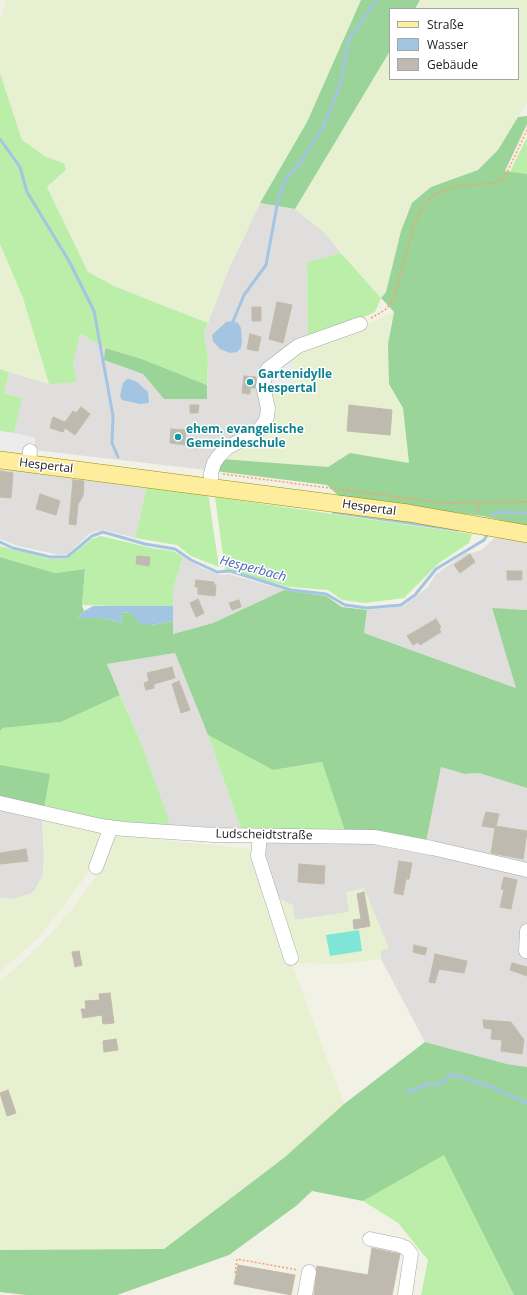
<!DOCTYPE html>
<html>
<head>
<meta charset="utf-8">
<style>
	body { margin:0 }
	#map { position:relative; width:527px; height:1295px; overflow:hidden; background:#f2f1e6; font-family:"Open Sans",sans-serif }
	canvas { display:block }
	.legend { position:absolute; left:389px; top:8px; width:130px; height:72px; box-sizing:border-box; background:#fff; border:1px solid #a6a6a6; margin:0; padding:5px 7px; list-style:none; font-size:12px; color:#202020 }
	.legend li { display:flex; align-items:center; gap:8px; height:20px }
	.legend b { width:20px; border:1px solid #a6a6a6 }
</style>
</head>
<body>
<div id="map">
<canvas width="527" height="1295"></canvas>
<ul class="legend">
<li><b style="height:5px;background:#ffed9e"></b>Straße</li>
<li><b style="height:11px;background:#a4c5e2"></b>Wasser</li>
<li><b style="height:11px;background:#bfbaaf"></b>Gebäude</li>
</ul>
</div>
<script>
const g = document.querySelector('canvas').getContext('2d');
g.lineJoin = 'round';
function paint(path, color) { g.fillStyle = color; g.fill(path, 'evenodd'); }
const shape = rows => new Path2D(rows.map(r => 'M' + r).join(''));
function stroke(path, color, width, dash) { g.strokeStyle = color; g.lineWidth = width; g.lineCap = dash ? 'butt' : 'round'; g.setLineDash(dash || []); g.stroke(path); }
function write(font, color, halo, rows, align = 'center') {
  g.font = font + ' "Open Sans",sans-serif'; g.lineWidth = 3; g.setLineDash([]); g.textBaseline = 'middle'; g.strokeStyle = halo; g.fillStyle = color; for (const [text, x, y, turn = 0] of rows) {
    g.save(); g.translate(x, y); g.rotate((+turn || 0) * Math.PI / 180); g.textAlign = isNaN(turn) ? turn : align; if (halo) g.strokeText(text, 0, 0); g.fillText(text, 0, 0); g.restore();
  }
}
paint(shape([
	[260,203,295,209,324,232,341,253,307,262,308,337,264,411,260,425,207,470,34,450,35,438,14,433,21,398,4,393,9,372,49,384,73,363,79,334,105,348,104,360,143,374,164,399,207,399,208,360,204,333,227,273],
	[0,466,147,485,135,538,105,530,96,531,89,534,68,554,60,555,18,546,0,539],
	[510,537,527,541,527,610,492,609,517,688,364,633,367,610,404,606,428,587,435,575,467,552,468,554,482,550,494,538],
	[183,557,202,568,220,575,229,574,284,590,213,623,173,634,173,590],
	[175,653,208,735,241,829,167,825,139,738,107,664],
	[441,767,465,774,479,773,527,788,527,1067,507,1064,425,1042,381,959,381,950,389,948,350,912,295,920,274,896,261,853,265,841,426,842],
	[0,807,42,817,44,856,43,875,35,890,30,894,13,899,0,898]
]), '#dfdedd');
paint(shape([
	[6,0,361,0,307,122,260,203,227,273,208,323,116,287,88,272,47,187,66,171,64,163,46,157,22,141,0,73,0,21],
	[421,0,527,0,527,102,498,150,478,170,431,187,401,231,386,292,381,298,324,232,295,209,310,180,390,52,390,79,518,79,518,9,416,9],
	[0,244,23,298,49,384,0,369],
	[394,312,390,325,389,384,403,408,409,464,350,453,328,467,222,459,258,434,267,380,273,370,311,342,357,329],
	[42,817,106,831,93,866,63,907,38,938,0,972,0,898,13,899,30,894,35,890,43,875,44,856],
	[114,835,249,849,344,1104,285,1157,164,1249,0,1250,0,982,41,944,71,911,101,869],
	[364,888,389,948,381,950,381,959,339,964,296,963,274,896,293,905,295,920,349,912,346,892]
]), '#e7f1d1');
paint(shape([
	[0,73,22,140,46,157,64,163,66,170,47,187,88,272,116,287,208,323,204,333,208,360,207,385,142,359,105,348,80,334,73,363,77,382,49,384,23,298,0,244],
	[527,138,527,174,510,172,522,147],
	[341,253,381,298,375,312,355,321,308,337,307,262],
	[0,369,9,372,4,393,22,398,14,433,0,431],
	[147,485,208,493,219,567,191,556,177,545,135,538],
	[215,497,472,534,469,543,439,563,404,598,365,603,342,600,328,590,290,587,225,570],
	[101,536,151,548,173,551,183,557,173,590,173,606,147,607,82,605,85,569,55,573,0,557,0,546,49,559,67,559,92,539],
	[120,695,139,738,169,820,167,825,111,821,44,807,0,765,0,731,3,728,61,722],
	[208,735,273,770,322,762,345,831,241,829],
	[444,1154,514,1295,421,1295,428,1260,398,1223,363,1201]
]), '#bbefa9');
paint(shape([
	[361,0,420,0,415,9,390,9,390,51,295,209,260,203,307,122],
	[527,116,527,124,505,171,527,174,527,526,482,516,341,498,327,485,215,471,222,459,328,467,350,453,409,463,403,408,389,384,388,344,394,312,381,298,386,292,401,231,412,203,431,187,478,170,498,150,518,117],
	[105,348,142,359,207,385,207,399,164,399,143,374,104,360],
	[0,557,55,573,85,569,82,605,84,611,78,618,102,618,122,623,121,613,130,612,152,625,173,621,173,634,213,623,284,590,326,596,342,607,367,610,364,633,516,688,492,608,527,610,527,788,479,773,465,774,441,767,426,842,345,831,322,762,273,770,208,735,175,653,107,664,120,695,61,722,3,728,0,731],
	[0,765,50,774,44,807,0,797],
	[425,1042,507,1064,527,1067,527,1295,514,1295,444,1155,363,1201,312,1191,296,1206,229,1255,117,1295,26,1295,0,1292,0,1250,164,1249,285,1157,344,1104]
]), '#9bd498');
paint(shape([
	[359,930,362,951,330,956,326,935]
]), '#7fe6d7');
paint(shape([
	[288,358,292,362,292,389,272,390,272,378,280,371,277,367],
	[0,431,35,438,33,459,0,455]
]), '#ececec');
paint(shape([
	[233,321,238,323,241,328,242,341,241,348,237,352,230,353,220,349,213,341,212,335,226,322],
	[127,379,130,379,137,382,148,392,149,403,140,404,122,400,120,396,123,383],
	[93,606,173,606,173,621,152,625,141,624,130,612,121,613,122,623,102,618,78,618,84,611]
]), '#a4c5e2');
stroke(shape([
	[0,139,20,167,27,192,69,261,94,311,113,416,112,443,118,457],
	[232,324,244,295,266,265,278,200,285,180,300,163,324,125,340,86,349,39,377,0],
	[333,512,458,530],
	[492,516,496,512,527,513],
	[0,542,13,548,50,557,67,557,92,536,103,532,145,544,175,549,191,560,217,572,230,571,291,590,326,594,345,605,367,608,401,605,415,595,436,569,484,540,488,534],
	[406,1093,428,1084,438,1085,452,1074,494,1088,527,1103]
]), '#a4c5e2', 3);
const building = shape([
	[277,302,292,305,283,343,269,339,277,302],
	[252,307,261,307,261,321,252,321,252,307],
	[250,334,261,337,258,351,247,349,250,334],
	[244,376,256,377,255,388,250,388,250,394,242,393,244,376],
	[190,405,199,405,198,413,190,413,190,405],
	[349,405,392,410,390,435,347,431,349,405],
	[81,407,90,414,75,435,65,428,63,432,50,428,53,417,65,422,73,411,76,413,81,407],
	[171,429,186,430,185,445,170,443,171,429],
	[0,471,13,473,11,498,0,497,0,471],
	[73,480,84,481,83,496,78,504,76,525,69,524,73,480],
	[40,494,60,501,56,515,36,509,40,494],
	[470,554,475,562,460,573,454,565,470,554],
	[137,556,150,557,149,566,136,564,137,556],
	[507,571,522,571,522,580,507,580,507,571],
	[196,580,214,582,214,585,216,585,215,596,198,594,198,587,195,587,196,580],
	[198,599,204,613,196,617,190,603,198,599],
	[239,600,241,607,232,610,229,603,239,600],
	[436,619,441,627,439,628,441,632,420,645,418,642,413,645,407,636,436,619],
	[172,667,175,678,154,684,154,688,146,690,144,683,149,681,147,673,172,667],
	[179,681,190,710,181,713,172,684,179,681],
	[486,812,499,814,496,826,527,831,523,859,491,853,495,828,482,826,486,812],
	[26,849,28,861,0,864,0,853,26,849],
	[399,861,412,863,409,879,406,879,403,895,394,893,399,861],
	[299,864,325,866,324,884,298,882,299,864],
	[504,877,517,880,511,909,500,907,504,890,501,889,504,877],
	[364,892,370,926,354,929,353,920,361,919,357,894,364,892],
	[414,945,427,948,425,955,413,952,414,945],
	[79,951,82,965,75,967,72,952,79,951],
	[435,954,467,961,464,973,439,969,435,983,429,982,435,954],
	[512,963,527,967,527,976,510,970,512,963],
	[110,993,114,1023,103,1024,102,1015,83,1018,81,1009,86,1009,85,1001,100,1000,99,994,110,993],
	[483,1020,511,1022,524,1040,522,1054,501,1051,502,1040,491,1039,492,1029,484,1028,483,1020],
	[116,1039,118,1050,104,1052,103,1041,116,1039],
	[8,1090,16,1113,7,1116,0,1093,8,1090],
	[372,1248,400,1254,392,1295,314,1295,317,1266,368,1275,372,1248],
	[238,1265,295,1275,291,1295,234,1284,238,1265]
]);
paint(building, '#bfbaaf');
stroke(building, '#c5bba7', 1);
const minor = shape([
	[29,464,30,451],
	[211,486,211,473,214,463,218,457,228,447,256,433,264,424,267,417,268,408,263,386,265,375,268,369,298,346,360,324],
	[0,803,101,826,124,829,214,835,374,837,432,848,527,870],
	[260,836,258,856,291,958],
	[96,867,111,827],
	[526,951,527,931],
	[370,1239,399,1245,406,1248,411,1254,405,1295],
	[305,1295,309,1272]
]);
const major = shape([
	[0,460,408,513,527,534]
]);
stroke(minor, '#a7a7a7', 15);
stroke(major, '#9d8f00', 18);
stroke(shape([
	[371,318,385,310,390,304,395,293,414,225,423,206,435,194,457,186,494,183,505,177,527,130],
	[223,474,443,503,527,502],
	[478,503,478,513],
	[235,1273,237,1259,298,1270]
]), '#ff9d6a', 1.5, [2, 2]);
stroke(minor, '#fff', 14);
stroke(major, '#ffed9e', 17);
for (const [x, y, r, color] of [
	[250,382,4,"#0f9aa8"],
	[178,437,4,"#0f9aa8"]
]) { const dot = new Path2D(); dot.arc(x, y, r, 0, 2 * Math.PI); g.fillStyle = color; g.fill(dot); stroke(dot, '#fff', 1.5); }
write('bold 12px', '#0d838f', '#fff', [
	["Gartenidylle",258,375],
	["Hespertal",258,389],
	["ehem. evangelische",186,430],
	["Gemeindeschule",186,444]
], 'left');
write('12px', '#202020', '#fff', [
	["Hespertal",46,466,7],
	["Hespertal",369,508,8],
	["Ludscheidtstraße",264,835,1]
]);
write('italic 13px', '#4562b8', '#fff', [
	["Hesperbach",253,569,15]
]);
</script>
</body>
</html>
